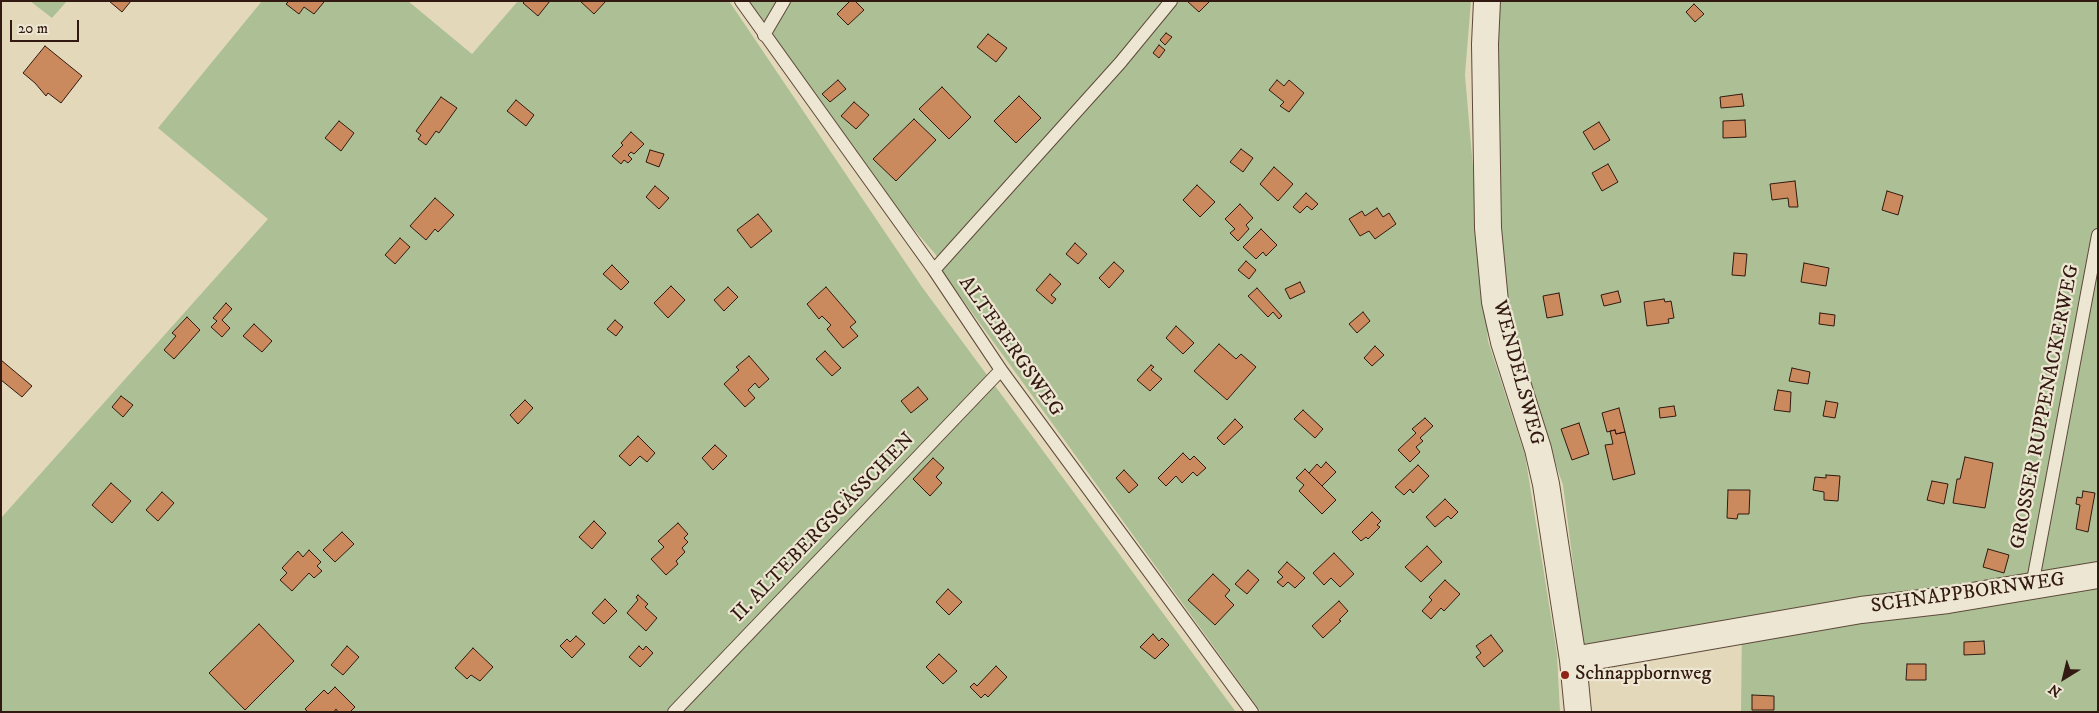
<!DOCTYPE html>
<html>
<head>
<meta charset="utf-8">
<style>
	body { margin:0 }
	#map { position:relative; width:2099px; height:713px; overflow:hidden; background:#e3d9ba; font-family:"IM FELL DW Pica",serif }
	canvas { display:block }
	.frame { position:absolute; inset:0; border:2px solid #321911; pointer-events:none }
	.north { position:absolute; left:2039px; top:653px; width:50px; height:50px; -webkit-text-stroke:4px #ede6d2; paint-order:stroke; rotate:216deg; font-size:14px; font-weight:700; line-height:20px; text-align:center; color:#321911 }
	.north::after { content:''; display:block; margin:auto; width:18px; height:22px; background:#321911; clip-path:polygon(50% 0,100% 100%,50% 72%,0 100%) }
	.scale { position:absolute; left:10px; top:20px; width:69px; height:22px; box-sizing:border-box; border:2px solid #321911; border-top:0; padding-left:6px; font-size:15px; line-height:18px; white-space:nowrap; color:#321911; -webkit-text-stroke:4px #ede6d2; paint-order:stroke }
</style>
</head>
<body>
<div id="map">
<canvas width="2099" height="713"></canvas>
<div class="frame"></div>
<div class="north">N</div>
<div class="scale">20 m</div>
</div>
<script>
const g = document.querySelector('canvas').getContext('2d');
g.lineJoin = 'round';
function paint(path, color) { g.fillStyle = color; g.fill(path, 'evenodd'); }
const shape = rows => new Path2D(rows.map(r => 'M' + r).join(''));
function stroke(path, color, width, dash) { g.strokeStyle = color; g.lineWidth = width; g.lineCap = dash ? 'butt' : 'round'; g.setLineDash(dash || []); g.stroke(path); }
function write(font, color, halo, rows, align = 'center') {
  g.font = font + ' "IM FELL DW Pica",serif'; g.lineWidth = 4.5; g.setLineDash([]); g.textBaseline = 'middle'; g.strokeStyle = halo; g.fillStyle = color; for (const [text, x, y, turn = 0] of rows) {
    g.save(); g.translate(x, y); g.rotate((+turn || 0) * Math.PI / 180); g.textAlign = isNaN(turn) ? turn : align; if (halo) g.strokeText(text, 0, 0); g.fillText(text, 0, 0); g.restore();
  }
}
paint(shape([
	[30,1,67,1,52,18],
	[262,1,408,1,472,54,518,1,729,1,922,287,1236,712,1,712,1,518,268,219,158,128],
	[742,1,1471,1,1465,75,1488,341,1525,455,1557,654,1560,712,1261,712,942,271,936,255,850,155],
	[1499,1,2098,1,2098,712,1741,712,1742,623,1584,649,1563,485,1513,343,1503,271,1497,38]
]), '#adc095');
const building = shape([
	[109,1,131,1,122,12,109,1],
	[289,1,322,1,324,2,314,14,304,7,299,14,286,4,289,1],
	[525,1,550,1,538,16,523,3,525,1],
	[580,1,606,1,594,14,580,1],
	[850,1,855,1,864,10,848,25,837,14,850,1],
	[1187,1,1210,1,1199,12,1187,1],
	[1694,4,1704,14,1695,22,1686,12,1694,4],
	[1166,33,1172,37,1165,45,1160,40,1166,33],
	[988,34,1007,48,996,62,977,47,988,34],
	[1159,45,1165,50,1159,58,1153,53,1159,45],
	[45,46,82,76,61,103,48,93,46,96,35,83,23,73,45,46],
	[838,80,846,89,830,102,822,94,838,80],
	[1277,80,1284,86,1289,80,1304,93,1289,112,1280,106,1284,102,1269,90,1277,80],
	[942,87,971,117,949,139,919,109,942,87],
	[1742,94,1744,106,1721,108,1720,97,1742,94],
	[1019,96,1041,118,1016,143,994,121,1019,96],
	[441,97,457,108,439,133,436,131,426,145,418,139,421,135,416,131,441,97],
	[516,100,534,115,526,126,507,111,516,100],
	[854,102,869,115,856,129,841,116,854,102],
	[914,119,936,140,896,181,873,159,914,119],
	[1745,120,1746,137,1723,138,1723,121,1745,120],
	[339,121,354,133,341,151,325,138,339,121],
	[1599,122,1610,140,1594,150,1583,132,1599,122],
	[631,132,644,144,634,154,631,152,628,155,632,159,628,163,624,160,621,164,612,156,623,145,621,143,631,132],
	[1241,149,1253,158,1243,172,1230,162,1241,149],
	[650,150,664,154,659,167,646,162,650,150],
	[1608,164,1618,182,1602,191,1592,173,1608,164],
	[1274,167,1293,184,1278,201,1260,184,1274,167],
	[1795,181,1798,207,1789,207,1788,198,1772,200,1770,184,1795,181],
	[1197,185,1215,202,1200,217,1183,200,1197,185],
	[655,186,669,198,659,209,646,197,655,186],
	[1887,191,1903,196,1898,215,1882,210,1887,191],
	[1306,193,1318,204,1312,210,1307,206,1300,213,1293,207,1306,193],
	[435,198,454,215,438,232,435,229,426,240,410,226,435,198],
	[1240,204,1253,218,1246,225,1249,229,1238,241,1230,233,1235,229,1225,219,1240,204],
	[1377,208,1383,217,1389,213,1396,224,1375,239,1369,231,1360,236,1349,219,1362,211,1365,216,1377,208],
	[758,214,772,231,751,248,737,230,758,214],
	[1261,229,1277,245,1266,256,1263,252,1256,259,1243,247,1261,229],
	[400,238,410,247,395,264,385,255,400,238],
	[1075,243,1087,254,1078,264,1066,254,1075,243],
	[1734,253,1747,254,1745,276,1732,275,1734,253],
	[1246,261,1256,270,1249,279,1238,270,1246,261],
	[1114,262,1124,271,1109,288,1099,278,1114,262],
	[1804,263,1829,268,1826,286,1801,282,1804,263],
	[612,265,629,282,621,290,603,274,612,265],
	[1050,274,1061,284,1051,295,1056,299,1052,304,1036,290,1050,274],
	[1300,282,1305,292,1290,299,1285,289,1300,282],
	[671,286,685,300,668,318,654,303,671,286],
	[728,287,738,297,724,311,714,300,728,287],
	[826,287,856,322,850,327,858,336,843,348,827,329,831,325,822,316,819,319,807,304,826,287],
	[1257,288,1282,316,1279,319,1273,312,1268,317,1248,296,1257,288],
	[1618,291,1621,302,1604,306,1601,295,1618,291],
	[1559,293,1563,315,1547,318,1543,296,1559,293],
	[1664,299,1665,302,1671,301,1674,318,1668,319,1669,323,1647,326,1644,302,1664,299],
	[226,303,232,309,222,320,230,328,222,337,211,327,217,321,213,318,226,303],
	[1363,312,1370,321,1357,333,1349,324,1363,312],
	[1820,313,1835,315,1834,326,1819,324,1820,313],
	[187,317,200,330,174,359,164,350,176,336,172,333,187,317],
	[615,320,623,327,616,336,607,329,615,320],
	[254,324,272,341,262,352,243,336,254,324],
	[1176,326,1194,343,1183,354,1166,338,1176,326],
	[1219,344,1236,359,1241,354,1256,367,1227,400,1194,371,1219,344],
	[1375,346,1384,355,1372,366,1364,358,1375,346],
	[825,351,841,368,832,376,816,359,825,351],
	[749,356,769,379,759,388,755,383,748,390,755,398,745,407,724,384,739,370,736,367,749,356],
	[1,360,32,386,22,397,1,380,1,360],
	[1151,365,1154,367,1151,370,1162,379,1150,391,1137,380,1151,365],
	[1792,368,1810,372,1808,384,1789,381,1792,368],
	[918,387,928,399,911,413,901,401,918,387],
	[1778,390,1791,392,1790,412,1774,410,1778,390],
	[121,396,133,405,123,417,112,407,121,396],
	[525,400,533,408,518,424,510,415,525,400],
	[1826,401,1838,403,1835,418,1823,416,1826,401],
	[1674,406,1676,416,1660,418,1659,408,1674,406],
	[1619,408,1625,432,1616,434,1615,430,1607,432,1602,413,1619,408],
	[1303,410,1323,429,1315,438,1294,419,1303,410],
	[1425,418,1433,426,1420,438,1423,441,1416,447,1420,452,1410,462,1398,450,1416,433,1412,429,1425,418],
	[1235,419,1243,427,1224,445,1217,438,1235,419],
	[1579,423,1589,454,1572,460,1561,429,1579,423],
	[1615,430,1616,434,1625,432,1635,474,1613,480,1605,445,1613,444,1610,431,1615,430],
	[638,436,655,453,647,462,640,456,630,466,619,456,638,436],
	[715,445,727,456,713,470,702,458,715,445],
	[1183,453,1190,460,1194,456,1206,468,1197,476,1193,472,1182,483,1176,476,1166,486,1158,478,1183,453],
	[1965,457,1993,463,1985,508,1953,503,1957,479,1960,479,1965,457],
	[933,458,944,468,936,477,942,483,930,496,913,479,933,458],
	[1326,462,1336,472,1322,486,1309,473,1317,464,1321,468,1326,462],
	[1418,465,1429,476,1413,493,1410,489,1404,495,1395,487,1418,465],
	[1305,469,1336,500,1322,514,1299,491,1304,485,1296,478,1305,469],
	[1124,470,1138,485,1129,493,1116,478,1124,470],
	[1826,475,1840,476,1838,501,1824,500,1824,492,1813,490,1815,477,1826,478,1826,475],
	[1932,481,1948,484,1944,504,1927,500,1932,481],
	[111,483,131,501,112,523,92,505,111,483],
	[1728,490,1750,490,1749,514,1738,514,1737,519,1727,518,1728,490],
	[2083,491,2095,493,2088,532,2076,529,2080,505,2076,504,2077,497,2082,498,2083,491],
	[162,492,174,503,158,521,146,510,162,492],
	[1445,499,1458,512,1451,519,1448,516,1435,527,1426,517,1445,499],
	[1372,512,1381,521,1377,525,1380,527,1368,539,1366,537,1361,541,1352,532,1372,512],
	[594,521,606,533,592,549,579,537,594,521],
	[678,523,688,534,684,538,688,542,682,548,685,552,676,561,678,564,666,575,651,559,664,547,658,541,678,523],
	[342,532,354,544,335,562,323,550,342,532],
	[1427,546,1442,562,1421,582,1405,567,1427,546],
	[1988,549,2009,555,2004,573,1983,567,1988,549],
	[309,550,321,562,317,566,322,571,314,578,309,573,292,591,280,580,287,573,282,568,298,551,303,557,309,550],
	[1334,553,1354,574,1340,587,1331,578,1324,585,1313,573,1334,553],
	[1287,562,1305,578,1295,588,1288,582,1283,587,1277,582,1283,577,1278,572,1287,562],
	[1248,570,1259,580,1247,594,1235,584,1248,570],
	[1213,574,1230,590,1225,596,1234,605,1215,625,1188,600,1213,574],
	[1445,580,1460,594,1444,611,1441,608,1431,619,1422,611,1432,600,1429,597,1445,580],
	[948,589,962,602,949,615,936,602,948,589],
	[638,595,648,604,645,607,657,618,646,631,627,613,638,600,636,597,638,595],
	[605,599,617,611,604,624,592,613,605,599],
	[1339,601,1348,611,1339,620,1341,621,1323,638,1312,626,1339,601],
	[259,624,294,661,245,710,209,673,259,624],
	[1153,634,1159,641,1162,638,1169,645,1155,659,1140,647,1153,634],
	[1491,635,1503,651,1484,667,1476,657,1481,653,1476,646,1491,635],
	[576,636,585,644,572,658,560,646,567,639,570,642,576,636],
	[1984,641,1985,654,1964,655,1964,642,1984,641],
	[347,646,359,657,343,675,331,665,347,646],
	[639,646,643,650,646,646,653,653,640,667,629,657,639,646],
	[473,648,493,667,480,681,471,675,467,679,455,668,473,648],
	[939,654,957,671,943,684,926,667,939,654],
	[1907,664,1926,664,1926,680,1906,680,1907,664],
	[996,666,1007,677,988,697,985,694,981,698,970,687,974,683,977,686,996,666],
	[335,687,355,707,350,712,338,712,336,709,334,712,308,712,305,709,324,690,328,694,335,687],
	[1752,695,1774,696,1774,710,1752,710,1752,695]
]);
paint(building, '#ca8a5d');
stroke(building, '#321911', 1);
const lane = shape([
	[741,1,934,270,1001,370,1252,712],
	[764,35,784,1],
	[934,270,1120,63,1171,1],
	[2032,586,2098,235],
	[674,712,1001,370]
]);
const street = shape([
	[1487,1,1485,44,1488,228,1495,302,1504,342,1538,449,1546,484,1573,660,1578,712],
	[1573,660,1861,610,1948,600,2098,575]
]);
stroke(lane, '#5e493b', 14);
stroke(street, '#5e493b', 28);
stroke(lane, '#ede6d2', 12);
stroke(street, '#ede6d2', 26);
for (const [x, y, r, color] of [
	[1565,675,5,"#8f2418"]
]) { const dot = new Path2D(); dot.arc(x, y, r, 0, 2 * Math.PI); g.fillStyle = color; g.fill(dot); stroke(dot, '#ede6d2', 2); }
write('20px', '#321911', '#ede6d2', [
	["ALTEBERGSWEG",1010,347,55],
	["WENDELSWEG",1517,373,75],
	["GROSSER RUPPENACKERWEG",2046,407,-79],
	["II. ALTEBERGSGÄSSCHEN",824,528,-46],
	["SCHNAPPBORNWEG",1968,594,-8]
]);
write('20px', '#321911', '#ede6d2', [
	["Schnappbornweg",1575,675]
], 'left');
</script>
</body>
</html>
